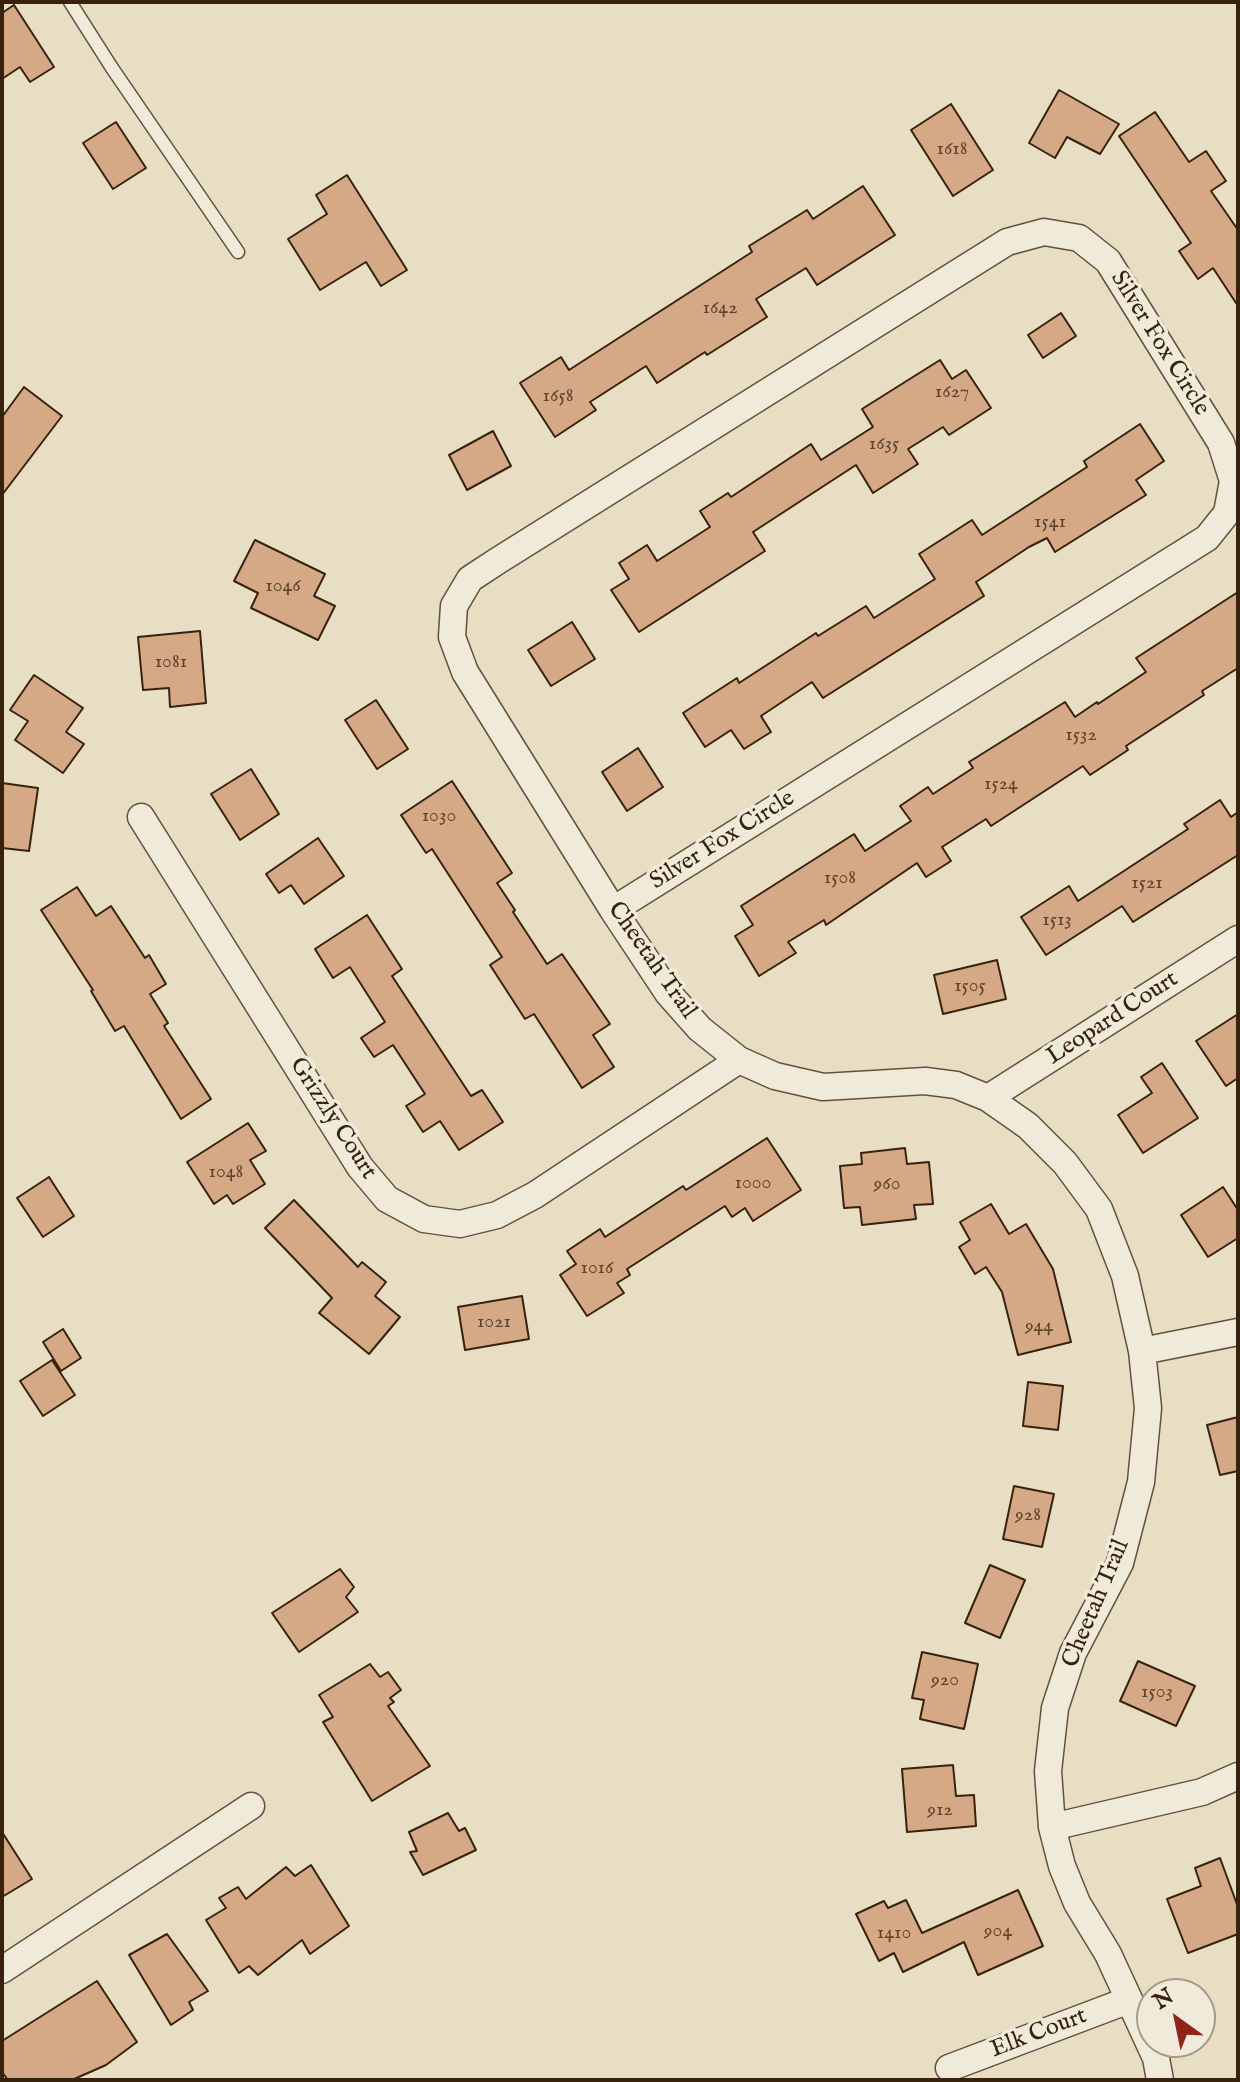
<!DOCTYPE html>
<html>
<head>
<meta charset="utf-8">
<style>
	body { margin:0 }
	#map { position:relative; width:1240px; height:2082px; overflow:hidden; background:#e7dec4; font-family:"IM FELL English",serif }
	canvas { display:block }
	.frame { position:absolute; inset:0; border:4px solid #38220e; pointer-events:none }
	.north { position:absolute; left:1136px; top:1978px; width:80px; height:80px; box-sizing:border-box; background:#efead9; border:2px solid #a69a88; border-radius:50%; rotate:327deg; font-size:22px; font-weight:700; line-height:32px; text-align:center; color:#38220e }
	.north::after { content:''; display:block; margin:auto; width:28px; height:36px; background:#8f2418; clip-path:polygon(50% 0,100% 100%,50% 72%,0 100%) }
</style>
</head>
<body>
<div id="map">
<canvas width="1240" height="2082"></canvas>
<div class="frame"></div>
<div class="north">N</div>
</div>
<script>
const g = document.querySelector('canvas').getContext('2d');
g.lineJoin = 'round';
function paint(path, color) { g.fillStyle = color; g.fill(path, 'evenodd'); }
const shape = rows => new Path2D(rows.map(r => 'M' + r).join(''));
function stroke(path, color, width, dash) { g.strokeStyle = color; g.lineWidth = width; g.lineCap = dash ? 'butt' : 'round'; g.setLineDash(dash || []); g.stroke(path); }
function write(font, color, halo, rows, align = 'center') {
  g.font = font + ' "IM FELL English",serif'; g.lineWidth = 7; g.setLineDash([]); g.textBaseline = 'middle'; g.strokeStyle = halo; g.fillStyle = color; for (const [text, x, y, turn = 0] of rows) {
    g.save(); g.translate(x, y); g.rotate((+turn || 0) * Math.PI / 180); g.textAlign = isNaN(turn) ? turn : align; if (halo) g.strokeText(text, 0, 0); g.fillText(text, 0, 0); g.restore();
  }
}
const building = shape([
	[14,5,54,67,30,82,20,67,2,79,2,13,14,5],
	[1059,90,1119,124,1100,154,1067,137,1055,158,1029,143,1059,90],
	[951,104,993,170,953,196,911,130,951,104],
	[1155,112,1189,162,1206,151,1226,181,1211,191,1238,230,1238,306,1213,268,1198,279,1179,251,1191,243,1119,136,1155,112],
	[116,122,146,168,113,189,83,143,116,122],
	[347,175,407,270,381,286,366,262,320,290,288,239,327,214,316,195,347,175],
	[863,186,895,235,817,285,806,268,756,299,767,317,707,355,705,352,657,383,646,366,590,402,596,410,555,437,520,383,561,357,569,370,752,252,749,246,807,210,813,219,863,186],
	[1061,313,1076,336,1043,358,1028,335,1061,313],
	[940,360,952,379,966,370,991,408,949,435,943,427,908,449,918,464,873,493,856,465,753,532,765,551,639,632,611,590,629,579,619,563,647,545,657,561,710,527,700,511,728,493,731,497,811,444,821,460,873,427,862,409,940,360],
	[24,387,62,416,2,495,2,417,24,387],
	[1140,424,1164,461,1136,480,1146,495,1055,552,1047,538,1029,547,976,582,984,596,823,698,812,682,761,716,771,732,744,749,731,730,705,747,683,713,737,678,739,683,816,633,818,636,866,606,874,618,935,579,919,554,972,520,982,535,1087,467,1084,461,1140,424],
	[493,431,511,466,467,490,449,455,493,431],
	[255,540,325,574,314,596,335,606,318,640,251,608,258,593,234,581,255,540],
	[1238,592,1238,668,1202,691,1204,695,1126,746,1128,750,1090,775,1083,766,991,826,986,819,942,847,951,861,926,877,917,863,826,925,824,920,788,942,796,953,759,976,735,936,753,925,741,906,854,834,865,851,911,821,900,806,928,787,933,794,973,768,969,762,1065,702,1075,717,1097,702,1098,704,1146,672,1136,658,1238,592],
	[572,622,595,659,551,686,528,650,572,622],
	[200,631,206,703,170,707,169,688,143,690,138,637,200,631],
	[34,675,83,708,66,732,84,744,63,773,15,740,28,721,10,710,34,675],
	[376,700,408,749,377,769,345,720,376,700],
	[638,748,663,787,627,811,602,772,638,748],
	[251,769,279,814,240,840,211,794,251,769],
	[452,781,512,873,497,883,515,910,513,912,547,964,562,954,610,1024,593,1035,614,1067,582,1088,534,1014,525,1019,490,965,502,957,432,849,426,853,401,815,452,781],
	[2,783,38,788,29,851,2,848,2,783],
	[1220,800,1231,817,1238,812,1238,855,1133,922,1122,906,1046,955,1021,917,1069,886,1078,901,1188,829,1184,824,1220,800],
	[318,838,344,876,304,904,291,885,279,893,266,874,318,838],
	[77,887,96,916,111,906,145,958,149,955,166,984,150,994,168,1023,164,1026,211,1099,181,1119,124,1026,115,1031,91,991,93,990,41,910,77,887],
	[367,915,402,969,392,976,471,1096,482,1090,503,1122,459,1150,440,1121,423,1132,406,1106,425,1094,393,1045,374,1057,361,1038,385,1022,350,967,333,978,315,949,367,915],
	[997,960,1006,999,943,1014,934,975,997,960],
	[1238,1014,1238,1078,1226,1086,1196,1041,1238,1014],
	[1162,1063,1198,1118,1143,1153,1118,1115,1152,1093,1141,1077,1162,1063],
	[248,1123,266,1151,250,1160,265,1184,233,1204,227,1195,214,1204,187,1162,248,1123],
	[767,1138,801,1190,753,1221,745,1208,732,1217,725,1206,627,1269,630,1275,617,1283,624,1293,587,1316,560,1275,576,1264,567,1251,600,1229,605,1237,683,1186,686,1190,767,1138],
	[905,1148,907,1164,929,1162,933,1204,914,1205,916,1219,862,1225,860,1207,844,1208,840,1166,862,1164,861,1153,905,1148],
	[49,1177,74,1216,43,1237,17,1198,49,1177],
	[1223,1187,1238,1210,1238,1238,1208,1257,1181,1215,1223,1187],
	[294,1200,358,1267,362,1262,386,1282,375,1296,400,1317,369,1354,319,1313,332,1298,265,1228,294,1200],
	[991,1204,1009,1234,1026,1224,1053,1269,1071,1342,1018,1355,1002,1292,986,1267,975,1274,959,1247,970,1240,960,1222,991,1204],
	[522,1296,529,1339,465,1350,458,1307,522,1296],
	[63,1329,81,1358,61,1371,43,1342,63,1329],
	[52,1360,75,1395,43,1416,20,1381,52,1360],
	[1028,1382,1063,1386,1058,1430,1023,1426,1028,1382],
	[1238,1417,1238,1471,1220,1475,1207,1425,1238,1417],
	[1014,1486,1054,1494,1042,1547,1003,1539,1014,1486],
	[990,1565,1025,1580,1000,1638,965,1623,990,1565],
	[340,1569,354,1587,346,1597,358,1612,299,1652,272,1613,340,1569],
	[922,1652,978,1664,964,1729,920,1719,924,1700,912,1698,922,1652],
	[1138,1661,1195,1686,1176,1726,1120,1701,1138,1661],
	[370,1664,380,1677,388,1672,401,1690,390,1698,394,1702,388,1706,430,1766,372,1801,323,1722,333,1717,319,1695,370,1664],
	[953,1765,956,1796,974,1795,976,1826,907,1832,902,1769,953,1765],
	[448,1813,459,1831,465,1828,476,1850,423,1875,410,1852,417,1851,409,1832,448,1813],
	[2,1832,32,1879,2,1897,2,1832],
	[1220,1858,1238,1907,1238,1934,1188,1953,1167,1899,1201,1886,1195,1868,1220,1858],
	[311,1865,349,1926,310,1954,302,1940,258,1975,249,1966,239,1973,206,1920,226,1908,219,1898,238,1887,246,1899,286,1867,295,1876,311,1865],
	[1018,1890,1043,1946,978,1975,964,1942,903,1972,894,1953,879,1961,856,1914,884,1901,888,1908,906,1900,922,1933,1018,1890],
	[167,1934,208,1991,189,2002,193,2010,171,2025,129,1955,167,1934],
	[97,1981,137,2042,106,2065,72,2080,8,2080,2,2072,2,2041,97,1981]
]);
paint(building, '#d6a986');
stroke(building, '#38220e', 2);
const service = shape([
	[70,2,112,68,238,252]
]);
const minor = shape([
	[141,817,360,1167,387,1199,424,1219,460,1224,497,1215,535,1195,739,1060],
	[613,910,1207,538,1227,513,1233,481,1221,443,1108,261,1079,238,1044,232,1007,242,499,560,470,579,454,606,452,637,465,672,613,910,668,993,700,1029,739,1060,775,1076,823,1087,925,1081,956,1085,988,1098,1028,1126,1065,1163,1099,1209,1125,1276,1142,1351,1148,1408,1141,1482,1120,1563,1073,1653,1055,1708,1048,1771,1052,1827,1062,1866,1077,1903,1108,1954,1156,2058,1160,2080],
	[988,1098,1238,939],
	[1142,1351,1238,1332],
	[1052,1827,1202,1792,1238,1776],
	[2,1970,251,1806],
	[949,2068,1129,2000]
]);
stroke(service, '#64513c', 15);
stroke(minor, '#64513c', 29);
stroke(service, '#efead9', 12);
stroke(minor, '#efead9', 26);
write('20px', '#60442c', null, [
	["1618",952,150],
	["1642",720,309],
	["1627",952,393],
	["1658",558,397],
	["1635",884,445],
	["1541",1050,523],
	["1046",283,587],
	["1081",171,663],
	["1532",1081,736],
	["1524",1001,785],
	["1030",439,817],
	["1508",840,879],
	["1521",1147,884],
	["1513",1057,921],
	["1505",970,987],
	["1048",226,1173],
	["1000",753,1184],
	["960",887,1185],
	["1016",597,1269],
	["1021",494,1323],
	["944",1039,1327],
	["928",1028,1516],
	["920",945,1681],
	["1503",1157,1693],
	["912",940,1811],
	["904",998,1932],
	["1410",894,1934]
]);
write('24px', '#38220e', '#efead9', [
	["Silver Fox Circle",1159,344,58],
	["Silver Fox Circle",723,841,-32],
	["Cheetah Trail",651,961,55],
	["Leopard Court",1113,1019,-33],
	["Grizzly Court",332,1119,57],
	["Cheetah Trail",1097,1604,-67],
	["Elk Court",1039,2034,-21]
]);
</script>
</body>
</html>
